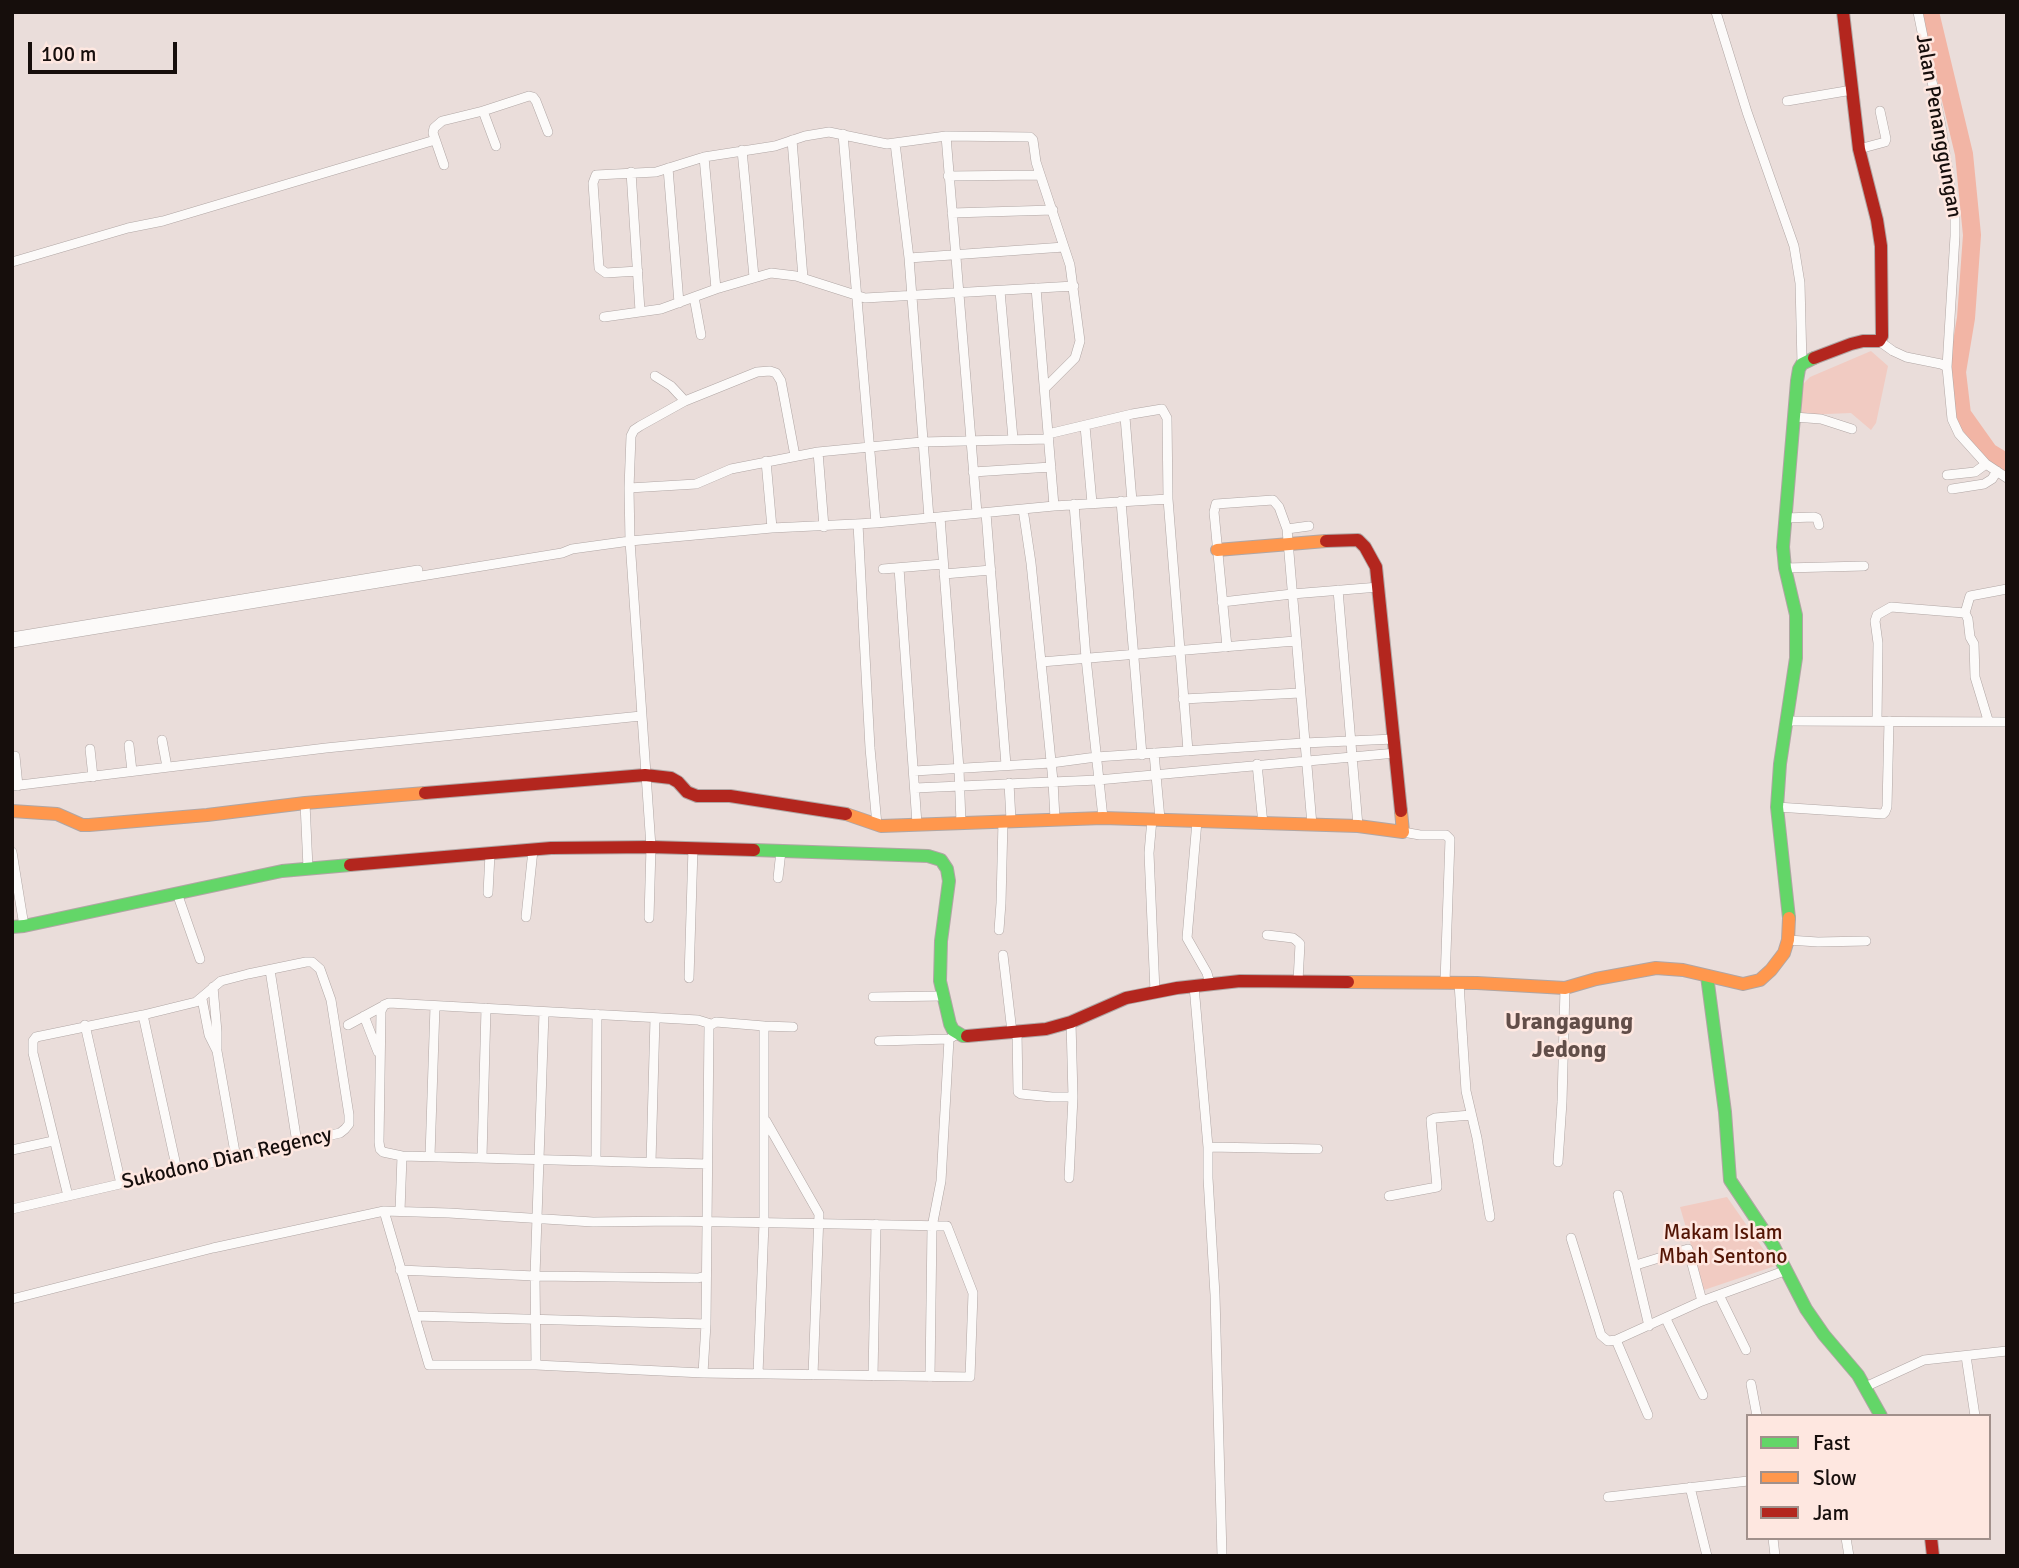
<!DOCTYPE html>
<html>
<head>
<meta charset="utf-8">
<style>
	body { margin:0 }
	#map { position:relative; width:2019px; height:1568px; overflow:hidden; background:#eaddda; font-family:Signika,sans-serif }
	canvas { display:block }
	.frame { position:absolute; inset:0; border:14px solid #160e0c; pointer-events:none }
	.legend { position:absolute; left:1746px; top:1414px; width:245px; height:126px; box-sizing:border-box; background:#fee7e0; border:2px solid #a1908b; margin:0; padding:9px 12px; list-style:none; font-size:21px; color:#160e0c }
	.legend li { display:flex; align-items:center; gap:14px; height:35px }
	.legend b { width:35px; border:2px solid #a1908b }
	.scale { position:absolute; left:28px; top:42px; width:149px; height:32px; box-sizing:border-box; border:4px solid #160e0c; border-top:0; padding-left:9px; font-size:21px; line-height:24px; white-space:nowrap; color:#160e0c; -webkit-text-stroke:5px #fee7e0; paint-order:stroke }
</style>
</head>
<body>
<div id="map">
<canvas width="2019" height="1568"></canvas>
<div class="frame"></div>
<ul class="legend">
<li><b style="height:9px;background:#63d668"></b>Fast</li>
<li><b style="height:9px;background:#ff974d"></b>Slow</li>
<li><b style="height:9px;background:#b3261e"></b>Jam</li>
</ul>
<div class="scale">100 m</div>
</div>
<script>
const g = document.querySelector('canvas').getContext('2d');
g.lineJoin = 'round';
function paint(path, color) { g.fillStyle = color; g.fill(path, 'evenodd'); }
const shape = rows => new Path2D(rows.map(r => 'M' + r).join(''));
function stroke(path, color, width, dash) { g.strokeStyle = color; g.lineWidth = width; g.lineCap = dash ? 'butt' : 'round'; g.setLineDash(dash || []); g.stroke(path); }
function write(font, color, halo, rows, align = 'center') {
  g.font = font + ' Signika,sans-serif'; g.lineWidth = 5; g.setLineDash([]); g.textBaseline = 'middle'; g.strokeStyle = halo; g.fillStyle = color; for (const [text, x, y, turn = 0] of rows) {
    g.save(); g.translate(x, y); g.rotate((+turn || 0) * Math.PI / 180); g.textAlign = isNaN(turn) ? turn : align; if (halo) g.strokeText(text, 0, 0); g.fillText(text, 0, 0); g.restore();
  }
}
paint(shape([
	[1871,351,1888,366,1876,423,1871,430,1851,413,1802,415,1802,385,1810,377],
	[1727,1197,1775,1266,1704,1290,1680,1207]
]), '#f1cbc2');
stroke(shape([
	[1930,12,1964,154,1972,235,1966,318,1957,372,1962,414,1989,452,2007,463]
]), '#f2b5a5', 18);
const street = shape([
	[1716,12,1747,112,1794,246,1800,283,1802,364],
	[1918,12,1941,126,1955,218,1955,236,1947,367],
	[1787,101,1852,90],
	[483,111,496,146],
	[843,134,876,523],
	[946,136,1030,137,1033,140,1036,162,1070,265,1080,341,1075,358,1045,388],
	[792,140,803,278],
	[895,143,909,258,929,518],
	[1859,149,1885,142,1886,139,1880,111],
	[742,150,754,277],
	[704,157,716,289],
	[444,165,433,133,434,128,442,121,483,111,529,96,533,97,536,101,548,132],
	[668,168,679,303],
	[631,172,640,311],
	[948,176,1040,175],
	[952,213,1053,210],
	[909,258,1064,247],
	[12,262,128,228,163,221,435,140],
	[638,271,606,273,599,268,593,183,596,175,656,172,704,157,775,146,805,136,829,132,887,144,946,136,977,513],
	[1036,288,1054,506],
	[1000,291,1013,439],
	[694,297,701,335],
	[604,317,661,309,716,289,771,273,796,276,865,298,1074,286],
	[1879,341,1893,351,1906,357,1941,364,1947,367,1952,419,1959,434,1986,464,2007,478],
	[655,376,671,386,685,401],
	[1125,417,1132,501],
	[1794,417,1821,419,1852,429],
	[1085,426,1092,503],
	[1048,434,1132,414,1162,409,1167,418,1168,499],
	[818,452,824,527],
	[766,461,772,528],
	[973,472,1051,467],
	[1947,475,1975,472,1986,464],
	[629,488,696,484,731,469,818,452,922,442,1049,439],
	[1952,489,1984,484,1992,479,1997,471],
	[1121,501,1142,755],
	[1074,504,1086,658,1103,818],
	[1023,509,1031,563,1053,781,1055,819],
	[986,513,1006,765],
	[940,517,959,769,961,823],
	[1785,518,1814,517,1817,518,1819,525],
	[858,524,870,748,877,825],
	[1287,529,1312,825],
	[899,568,917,824],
	[1785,568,1864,566],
	[883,569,943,564],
	[944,574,991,570],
	[1338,590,1358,826],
	[1222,602,1292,594,1379,587],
	[12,637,418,570],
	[12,643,562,553,572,549,630,541,772,528,876,523,1054,506,1168,499,1188,751],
	[1227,647,1214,512,1216,504,1273,500,1279,507,1287,529,1309,526],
	[1041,662,1295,641],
	[1183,699,1300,693],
	[1988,720,1975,677,1974,644,1970,637,1968,619,1965,613,1970,596,2007,589],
	[1788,721,2007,722],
	[1877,721,1878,643,1875,621,1877,615,1891,607,1965,613],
	[162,740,167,767],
	[129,745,132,771],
	[90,749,93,777],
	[1154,753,1160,819],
	[15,756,18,786],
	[1257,764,1263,824],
	[914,771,1051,763,1096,757,1304,743,1394,739],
	[1009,783,1011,820],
	[12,786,326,748,641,716],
	[915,788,1098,780,1396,753],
	[305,803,308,868],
	[1777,807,1883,814,1885,812,1887,807,1889,721],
	[1152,819,1149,853,1155,992],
	[1197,821,1187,938,1207,973,1210,984],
	[1403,832,1420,835,1446,835,1450,839,1445,982],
	[12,852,24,926],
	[778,878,781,851],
	[177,893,200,959],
	[488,893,490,854],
	[526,917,533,850],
	[649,918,651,847,630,541,629,488,631,436,634,430,640,426,685,401,757,372,770,371,776,373,781,381,795,456],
	[999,930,1001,903,1003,821],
	[1267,935,1293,938,1297,941,1300,944,1298,981],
	[1788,940,1818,942,1866,941],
	[1003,955,1012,1032],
	[270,970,297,1143],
	[689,978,693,848],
	[1459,983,1466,1091,1477,1138,1490,1217],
	[1194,986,1208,1147,1208,1178,1215,1295,1222,1556],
	[213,987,217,1032,217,1049],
	[873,997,944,996],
	[202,999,209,1035,217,1051,236,1158],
	[143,1015,177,1170],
	[364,1016,378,1052],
	[85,1025,121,1184],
	[348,1025,383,1006],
	[764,1026,793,1027],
	[1017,1031,1018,1092,1021,1094,1052,1097,1073,1097],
	[879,1041,949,1039,954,1036],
	[766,1121,819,1214,813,1375],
	[1208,1147,1318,1149],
	[12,1150,53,1141],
	[430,1156,435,1006],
	[482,1157,486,1008],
	[596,1161,597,1014],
	[651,1162,655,1018],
	[1558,1162,1562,1102,1565,988],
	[707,1164,402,1156,383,1152,380,1149,379,1142,381,1011,384,1005,389,1003,698,1020,711,1024],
	[1069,1178,1073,1097,1071,1022],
	[1618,1195,1649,1326],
	[1389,1196,1437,1187,1431,1120,1435,1118,1471,1115],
	[12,1209,340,1133,345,1129,349,1124,349,1115,331,1000,320,969,312,962,306,962,248,974,221,981,196,1002,143,1015,36,1037,33,1041,33,1053,68,1196],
	[400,1211,402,1156],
	[1571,1238,1601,1335,1608,1341,1616,1340,1702,1301,1787,1270],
	[1636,1265,1688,1249,1702,1301],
	[400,1270,535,1276,698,1278,706,1276],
	[1719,1295,1746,1350],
	[12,1299,213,1248,384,1211,449,1213,593,1222,676,1221,947,1226,973,1293,970,1377,703,1373,536,1365,429,1365,384,1211],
	[415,1316,706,1324],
	[1666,1319,1703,1395],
	[1616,1340,1648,1415],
	[1966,1356,1975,1416],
	[536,1365,535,1276,544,1012],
	[703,1373,706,1324,709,1026,716,1022,764,1026,764,1223,758,1374],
	[873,1376,876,1224],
	[930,1377,932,1227,941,1181,949,1039],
	[1751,1384,1757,1416],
	[1865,1387,1924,1360,2007,1351],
	[1690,1487,1707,1556],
	[1608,1497,1748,1481],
	[1773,1538,1775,1556],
	[1846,1538,1849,1556]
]);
const fast = shape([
	[754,850,928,856,941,860,947,869,949,881,941,941,940,981,950,1024,953,1030,963,1036,967,1036],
	[1789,918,1777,807,1780,764,1796,658,1796,615,1785,568,1783,547,1797,381,1799,369,1802,364,1814,358],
	[12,927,24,926,282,871,350,865],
	[1707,976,1725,1112,1730,1180,1772,1243,1806,1309,1824,1335,1858,1375,1881,1416]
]);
const slow = shape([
	[1217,550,1326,541],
	[12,811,57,814,82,825,89,825,207,815,305,803,425,793],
	[846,814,881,826,1103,818,1358,826,1403,832,1401,811],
	[1348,982,1477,983,1565,988,1596,979,1656,968,1683,970,1743,984,1760,980,1771,970,1784,953,1788,940,1789,918]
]);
const jam = shape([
	[1814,358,1851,344,1863,341,1879,341,1882,336,1881,246,1877,220,1859,149,1843,12],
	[1326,541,1358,540,1365,547,1376,567,1401,811],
	[425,793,645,775,671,778,678,782,687,792,697,796,730,796,846,814],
	[350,865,551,848,651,847,754,850],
	[967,1036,1046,1029,1071,1022,1126,998,1177,988,1240,981,1348,982],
	[1931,1538,1933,1556]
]);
stroke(street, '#b0a6a4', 10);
stroke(fast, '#b0a6a4', 14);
stroke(slow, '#b0a6a4', 14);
stroke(jam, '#b0a6a4', 14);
stroke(street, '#fcfaf9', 9);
stroke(fast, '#63d668', 12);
stroke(slow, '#ff974d', 12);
stroke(jam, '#b3261e', 12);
write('21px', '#160e0c', '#fee7e0', [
	["Jalan Penanggungan",1938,126,80],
	["Sukodono Dian Regency",227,1159,-13]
]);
write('21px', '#521404', '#fee7e0', [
	["Makam Islam",1723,1233],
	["Mbah Sentono",1723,1257]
]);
write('bold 24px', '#624e49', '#fee7e0', [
	["Urangagung",1569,1023],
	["Jedong",1569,1051]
]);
</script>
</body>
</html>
